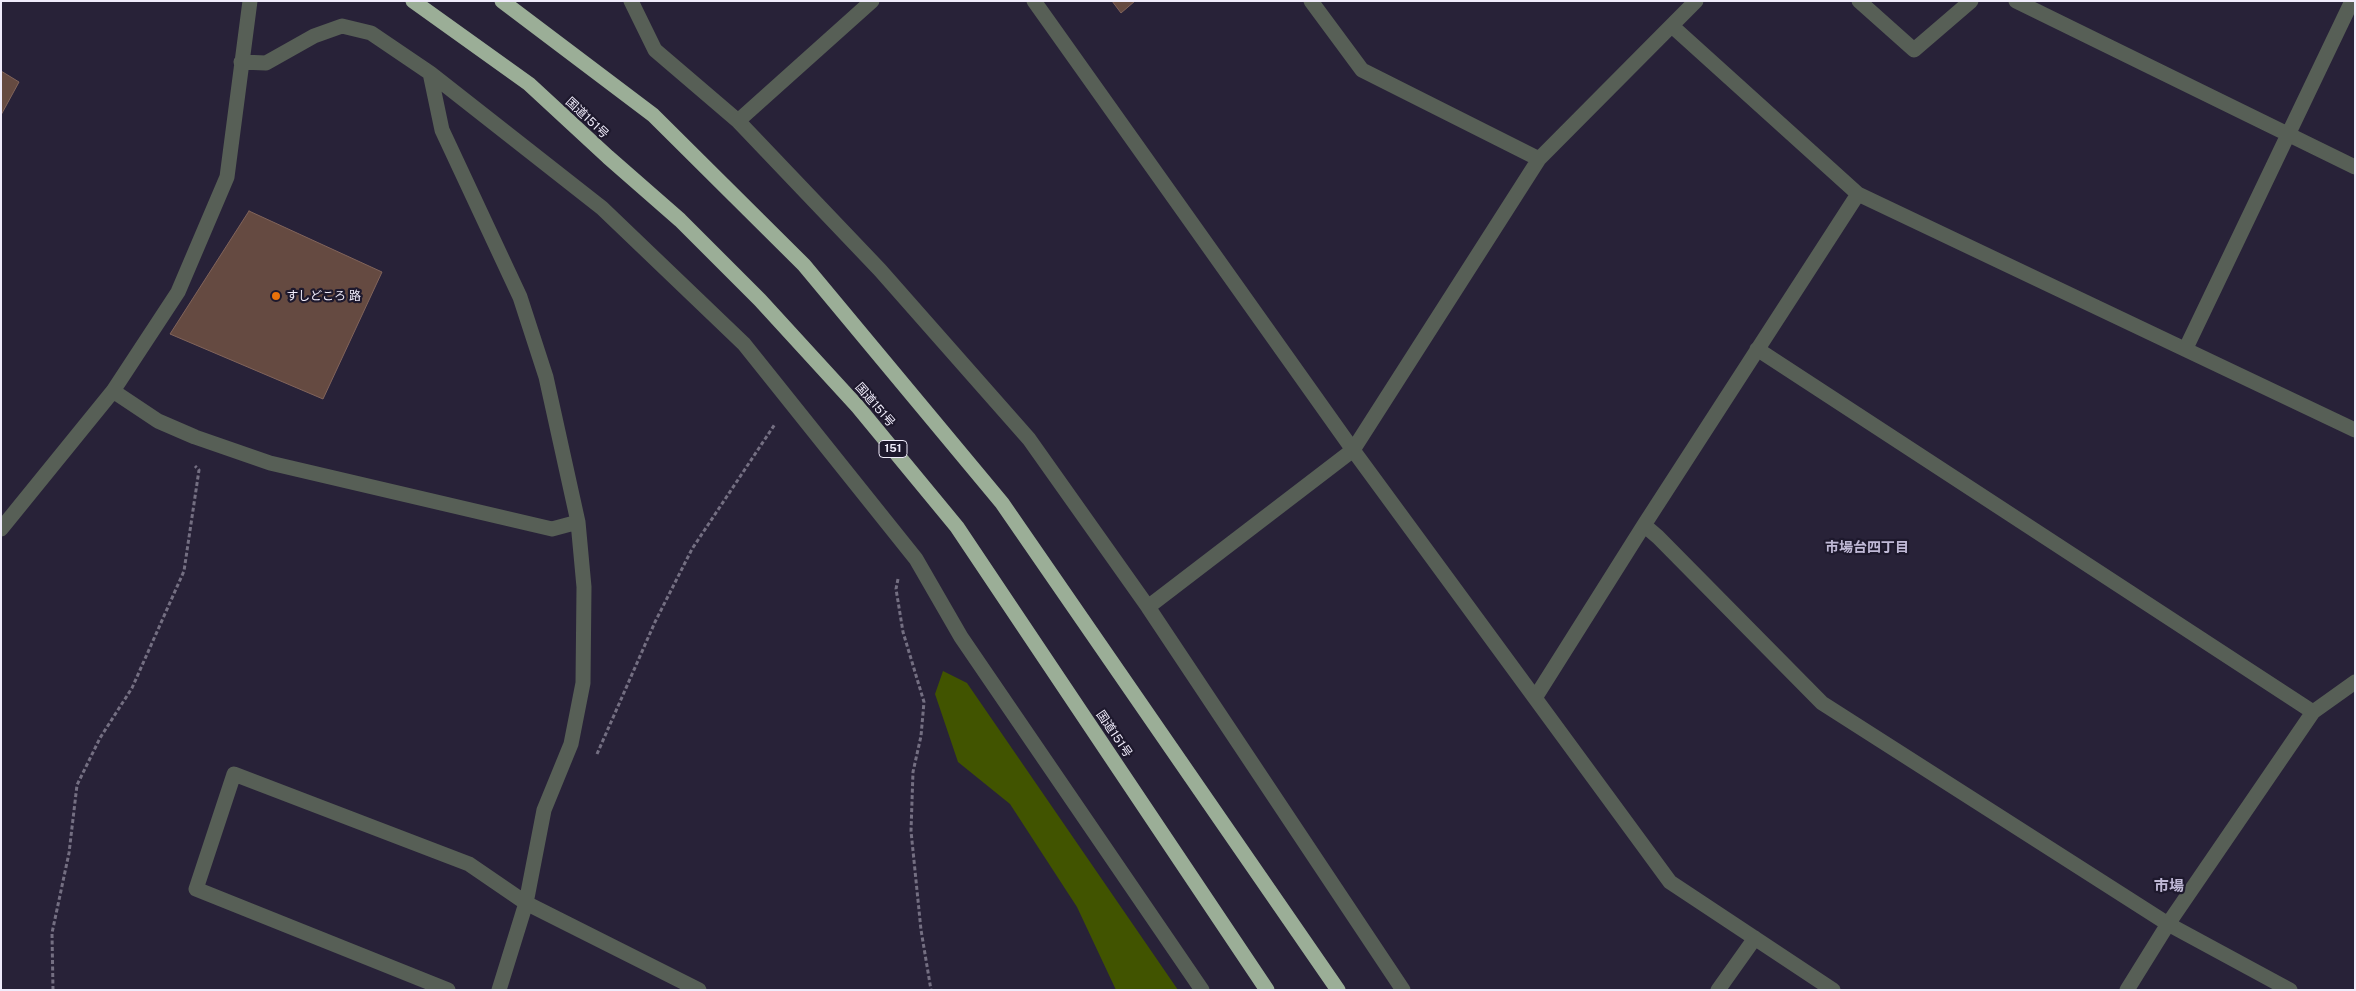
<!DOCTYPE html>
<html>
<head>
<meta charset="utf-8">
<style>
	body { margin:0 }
	#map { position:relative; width:2356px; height:991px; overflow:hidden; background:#282238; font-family:"Public Sans",sans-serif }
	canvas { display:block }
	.frame { position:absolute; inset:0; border:2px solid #f0ecfb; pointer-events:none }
</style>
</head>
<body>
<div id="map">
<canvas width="2356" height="991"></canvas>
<div class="frame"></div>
</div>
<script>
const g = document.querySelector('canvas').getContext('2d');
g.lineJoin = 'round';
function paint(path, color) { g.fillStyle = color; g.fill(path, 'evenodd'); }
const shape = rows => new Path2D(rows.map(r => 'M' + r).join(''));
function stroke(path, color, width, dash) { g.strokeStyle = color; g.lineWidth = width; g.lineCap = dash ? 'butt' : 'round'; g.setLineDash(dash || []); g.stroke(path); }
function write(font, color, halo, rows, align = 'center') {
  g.font = font + ' "Public Sans","Noto Sans JP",sans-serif'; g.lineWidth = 4.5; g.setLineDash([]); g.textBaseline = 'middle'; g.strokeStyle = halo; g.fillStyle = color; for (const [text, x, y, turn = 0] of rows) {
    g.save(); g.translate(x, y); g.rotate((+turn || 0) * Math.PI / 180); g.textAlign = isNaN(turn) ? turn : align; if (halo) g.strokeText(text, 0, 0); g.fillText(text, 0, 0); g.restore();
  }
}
paint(shape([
	[943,671,967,683,1178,990,1116,990,1077,907,1010,804,958,762,935,694]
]), '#415400');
const building = shape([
	[1112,1,1135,1,1121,13,1112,1],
	[1,71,19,82,1,115,1,71],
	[249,211,382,272,323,399,170,334,249,211]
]);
paint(building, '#654a41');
stroke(building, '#81645b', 1);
stroke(shape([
	[898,579,896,589,903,632,924,702,921,736,913,772,911,831,921,930,931,990],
	[597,754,655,622,692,549,775,424],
	[53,990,52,933,69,853,77,785,100,738,132,688,184,571,199,470,195,466]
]), '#746f82', 3, [4, 2.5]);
stroke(shape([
	[631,1,655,50,738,121,880,270,1029,439,1148,607,1403,990],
	[1034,1,1353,450,1670,882,1833,990],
	[1311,1,1362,70,1539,159],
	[1859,1,1914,50,1971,1],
	[2016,1,2355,167],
	[1672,26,1858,194,2355,430],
	[241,62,266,63,314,36,342,26,371,33,430,73,442,130,520,297,546,377,578,522,584,587,583,683,571,744,544,810,526,903,499,990],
	[430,73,602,208,744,344,916,559,961,637,1202,990],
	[738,121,872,1],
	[2186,348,2352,1],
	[1757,349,2313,712],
	[113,391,158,421,195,437,270,463,552,529,578,522],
	[1644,525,1658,537,1822,703,2168,924,2290,990],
	[1,529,113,391,178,292,227,177,250,1],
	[1148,607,1353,450,1539,159,1696,1],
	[1535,698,1644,525,1858,194],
	[448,990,196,889,234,774,469,864,526,903,699,990],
	[1718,990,1755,938],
	[2127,990,2168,924,2313,712,2355,682]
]), '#575f56', 15);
stroke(shape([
	[413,1,529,84,608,157,680,220,760,300,858,407,957,527,1267,990],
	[502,1,653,115,804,265,1002,503,1338,990]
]), '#9bae97', 15);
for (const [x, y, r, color] of [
	[276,296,5,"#e8710a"]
]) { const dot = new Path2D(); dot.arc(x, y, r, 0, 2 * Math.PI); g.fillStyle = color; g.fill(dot); stroke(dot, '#1e192d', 2); }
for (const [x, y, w] of [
	[893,449,28]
]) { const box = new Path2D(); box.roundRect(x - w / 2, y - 8.5, w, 17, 4); g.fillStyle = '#1e192d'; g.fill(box); stroke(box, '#f0ecfb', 1); }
write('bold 11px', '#f0ecfb', null, [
	["151",893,449]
]);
write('12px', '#f0ecfb', '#1e192d', [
	["国道151号",587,118,43],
	["国道151号",875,405,49],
	["国道151号",1114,734,56]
]);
write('12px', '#f0ecfb', '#1e192d', [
	["すしどころ 路",286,296]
], 'left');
write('bold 14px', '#c0b9d6', '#1e192d', [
	["市場台四丁目",1867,548]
]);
write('bold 15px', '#c0b9d6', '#1e192d', [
	["市場",2169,886]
]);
</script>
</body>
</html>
